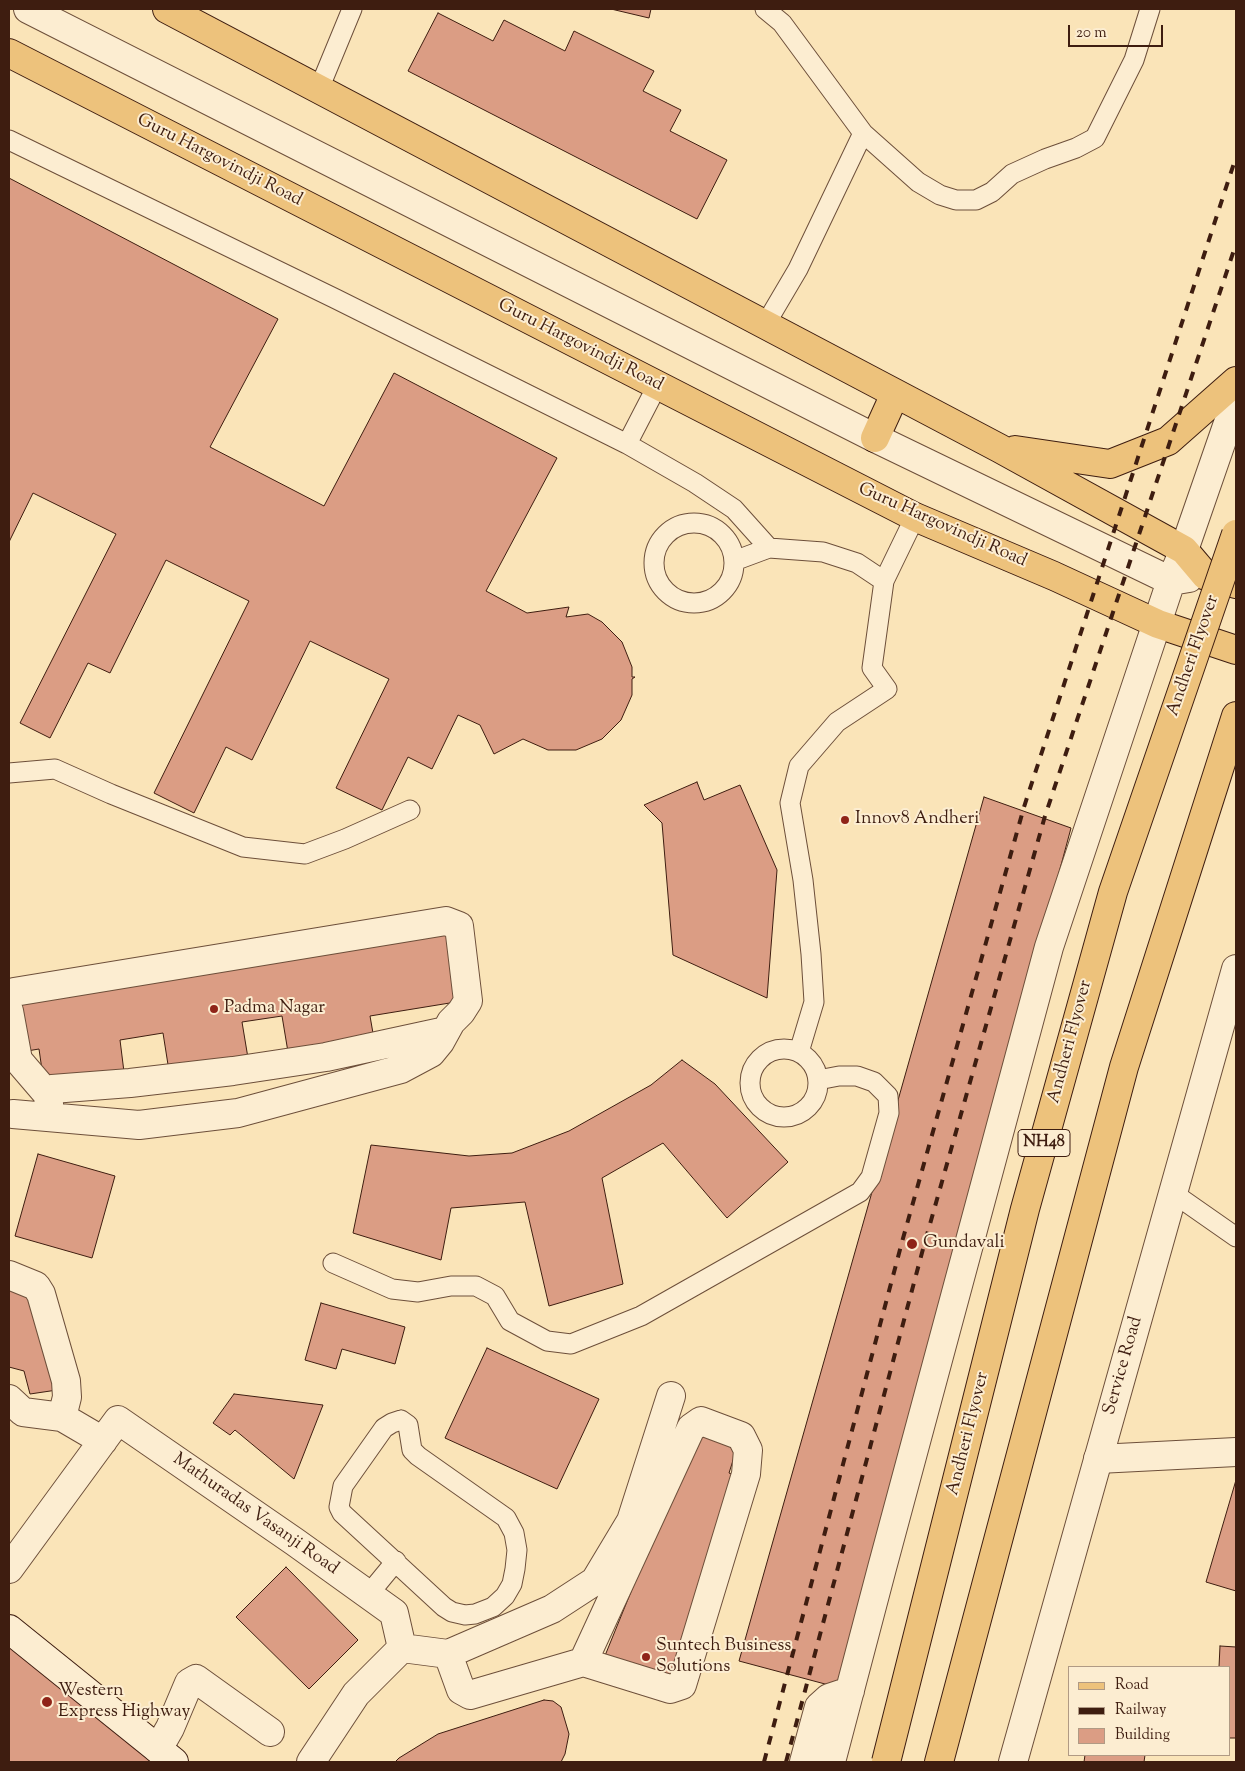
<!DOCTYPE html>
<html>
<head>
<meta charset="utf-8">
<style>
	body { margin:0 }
	#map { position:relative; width:1245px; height:1771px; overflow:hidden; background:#fae4b8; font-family:"Sorts Mill Goudy",serif }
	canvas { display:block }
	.frame { position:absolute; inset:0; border:10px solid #3e1d10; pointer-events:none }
	.legend { position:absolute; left:1068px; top:1666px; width:162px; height:90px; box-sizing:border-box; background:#fcedd1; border:1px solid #b09a84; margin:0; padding:6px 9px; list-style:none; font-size:15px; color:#3e1d10 }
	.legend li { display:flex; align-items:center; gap:10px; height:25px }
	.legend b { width:25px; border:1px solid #b09a84 }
	.scale { position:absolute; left:1068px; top:25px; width:95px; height:22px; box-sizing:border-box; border:2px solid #3e1d10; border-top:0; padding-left:6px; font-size:15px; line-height:18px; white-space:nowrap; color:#3e1d10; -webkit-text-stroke:4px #fcedd1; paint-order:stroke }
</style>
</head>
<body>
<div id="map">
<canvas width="1245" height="1771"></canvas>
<div class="frame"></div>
<ul class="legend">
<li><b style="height:6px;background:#edc27c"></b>Road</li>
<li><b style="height:6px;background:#3e1d10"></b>Railway</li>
<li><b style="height:14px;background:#db9d84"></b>Building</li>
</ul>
<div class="scale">20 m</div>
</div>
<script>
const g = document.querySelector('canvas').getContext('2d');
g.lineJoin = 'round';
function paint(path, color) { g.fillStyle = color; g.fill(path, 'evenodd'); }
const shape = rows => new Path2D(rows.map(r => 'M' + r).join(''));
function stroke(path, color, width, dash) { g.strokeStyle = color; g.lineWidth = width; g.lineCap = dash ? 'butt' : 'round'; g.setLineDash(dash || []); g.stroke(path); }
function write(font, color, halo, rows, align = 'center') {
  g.font = font + ' "Sorts Mill Goudy",serif'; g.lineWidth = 4; g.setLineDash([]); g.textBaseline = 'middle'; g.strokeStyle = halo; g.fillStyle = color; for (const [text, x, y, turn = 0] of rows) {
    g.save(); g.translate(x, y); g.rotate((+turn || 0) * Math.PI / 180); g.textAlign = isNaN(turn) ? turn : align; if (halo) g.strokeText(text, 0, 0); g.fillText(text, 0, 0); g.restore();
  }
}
const building = shape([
	[611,9,651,9,649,18,611,9],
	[438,13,493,41,504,20,565,51,574,31,654,71,643,91,681,110,670,131,727,160,697,219,408,71,438,13],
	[9,178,278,319,210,447,324,506,394,373,557,458,486,591,527,613,569,607,566,617,588,614,602,622,622,642,632,667,632,677,635,677,632,679,632,695,621,720,602,739,576,750,548,750,523,739,494,754,480,725,458,715,432,769,408,757,382,810,336,788,389,679,310,641,252,760,226,747,194,813,154,793,249,601,166,560,110,673,88,663,50,738,20,723,116,534,33,493,9,542,9,178],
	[697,782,704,800,740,785,777,870,767,998,673,955,662,823,644,805,697,782],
	[984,797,1071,828,840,1688,739,1661,984,797],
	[452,934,462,1001,370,1016,374,1039,288,1052,282,1016,242,1022,248,1058,169,1071,163,1033,120,1040,124,1072,44,1084,39,1049,21,1052,13,1002,452,934],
	[682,1060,715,1084,788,1162,727,1218,663,1143,602,1178,623,1284,549,1306,525,1202,451,1208,441,1260,353,1233,371,1145,469,1156,512,1153,569,1131,651,1085,682,1060],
	[38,1154,115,1176,92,1258,15,1236,38,1154],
	[9,1283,32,1295,57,1390,30,1394,24,1371,9,1367,9,1283],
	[321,1303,405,1327,395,1364,342,1349,336,1369,305,1360,321,1303],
	[487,1348,599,1399,557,1489,445,1438,487,1348],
	[234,1394,323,1405,294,1479,235,1430,230,1435,213,1423,234,1394],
	[696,1432,737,1448,729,1473,736,1476,676,1685,602,1663,696,1432],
	[1236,1480,1236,1591,1206,1582,1236,1480],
	[286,1567,358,1640,309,1689,236,1617,286,1567],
	[9,1642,162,1762,9,1762,9,1642],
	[1220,1646,1236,1647,1236,1738,1229,1738,1229,1667,1219,1667,1220,1646],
	[544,1700,553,1701,561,1707,569,1734,565,1754,561,1762,395,1762,399,1758,438,1734,544,1700],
	[1085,1755,1145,1755,1144,1762,1084,1762,1085,1755]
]);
paint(building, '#db9d84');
stroke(building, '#3e1d10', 1);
const service = shape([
	[765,9,782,23,863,133,918,182,940,195,956,200,976,200,992,192,1012,174,1045,159,1076,148,1095,138,1134,60,1150,9],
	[319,89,352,9],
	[9,140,336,299,627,444,695,483,734,509,769,548,823,552,857,563,884,581],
	[765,325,798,269,863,133],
	[627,444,657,386],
	'654 563a40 40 0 1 1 80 0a40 40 0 1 1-80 0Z',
	[734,561,769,548],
	[9,773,55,769,111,794,243,847,305,854,345,839,410,810],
	'750 1083a34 34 0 1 1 68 0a34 34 0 1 1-68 0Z',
	[799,1052,814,1002,811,954,803,880,790,803,799,766,837,722,887,689,872,668,884,581,915,517],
	[1173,1193,1236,1237],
	[333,1263,392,1289,418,1292,451,1286,476,1286,495,1296,510,1321,547,1341,571,1344,641,1316,860,1192,871,1177,889,1113,888,1096,874,1082,857,1076,839,1076,818,1080],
	[401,1420,408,1425,412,1450,418,1456,506,1518,514,1533,517,1550,515,1569,512,1584,505,1596,493,1607,475,1614,465,1615,452,1612,444,1607,342,1513,339,1507,343,1486,384,1428,392,1423,401,1420],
	[368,1595,396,1561]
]);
const minor = shape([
	[9,999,14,992,446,921,459,926,468,1001,461,1012,451,1022,440,1042,431,1053,401,1069,238,1113,139,1125,13,1114],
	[9,1011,18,1060,48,1095,50,1113],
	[48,1095,52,1089,130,1083,233,1071,326,1057,446,1031],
	[9,1275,36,1286,41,1294,66,1381,67,1397,62,1417],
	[9,1399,23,1412,62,1417,103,1441],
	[1098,1459,1236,1452],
	[9,1569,118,1420,295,1542,394,1613,402,1648,356,1694,311,1762],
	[402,1648,448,1654,552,1609,595,1581,631,1521,671,1396],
	[448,1654,461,1690,470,1695,583,1662,670,1689,682,1685,746,1474,748,1450,741,1436,701,1421,691,1428,583,1662],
	[158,1749,170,1728,189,1683,196,1679,270,1732]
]);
const tertiary = shape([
	[28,9,875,438,1171,581,1189,578],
	[804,1762,819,1707,829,1698,850,1691],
	[831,1762,882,1568,1049,947,1171,581,1184,550,1236,400],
	[1013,1762,1236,969]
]);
const secondary = shape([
	[9,1629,174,1762]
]);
const primary = shape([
	[167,9,999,448,1184,550,1206,576,1236,584],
	[9,53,915,517,1054,576,1158,624,1236,650],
	[875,438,895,394],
	[1015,450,1110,464,1168,441,1236,381]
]);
const motorway = shape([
	[939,1762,1124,1067,1236,716]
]);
stroke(service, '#6d4f3a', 21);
stroke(minor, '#6d4f3a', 30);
stroke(tertiary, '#6d4f3a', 30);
stroke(secondary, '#3e1d10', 30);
stroke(primary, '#3e1d10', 30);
stroke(motorway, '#3e1d10', 30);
stroke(service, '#fcedd1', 19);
stroke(minor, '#fcedd1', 28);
stroke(tertiary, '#fcedd1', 28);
stroke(secondary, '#fcedd1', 28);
stroke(primary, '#edc27c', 28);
stroke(motorway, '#edc27c', 28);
stroke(shape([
	[764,1762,902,1242,1024,807,1236,157],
	[786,1762,923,1249,1045,816,1236,244]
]), '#3e1d10', 4, [9, 9]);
const motorwayBridge = shape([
	[886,1762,1025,1209,1113,892,1236,534]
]);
stroke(motorwayBridge, '#3e1d10', 30, []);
stroke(motorwayBridge, '#edc27c', 28);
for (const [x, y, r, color] of [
	[845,820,5,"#8f2418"],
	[214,1009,5,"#8f2418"],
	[912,1244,6,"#8f2418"],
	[646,1657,5,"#8f2418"],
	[47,1702,6,"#8f2418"]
]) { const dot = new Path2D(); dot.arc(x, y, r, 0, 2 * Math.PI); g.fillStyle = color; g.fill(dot); stroke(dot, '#fcedd1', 2); }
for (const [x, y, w] of [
	[1044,1143,52]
]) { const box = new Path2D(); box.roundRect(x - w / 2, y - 13.5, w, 27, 4); g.fillStyle = '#fcedd1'; g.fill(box); stroke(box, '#3e1d10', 1); }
write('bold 16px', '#3e1d10', null, [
	["NH48",1044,1143]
]);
write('18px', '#3e1d10', '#fcedd1', [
	["Guru Hargovindji Road",219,161,27],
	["Guru Hargovindji Road",580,346,27],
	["Guru Hargovindji Road",942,526,24],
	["Andheri Flyover",1194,656,-71],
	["Andheri Flyover",1071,1042,-75],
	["Service Road",1124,1366,-74],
	["Andheri Flyover",969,1434,-76],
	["Mathuradas Vasanji Road",255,1515,35]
]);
write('18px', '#3e1d10', '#fcedd1', [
	["Innov8 Andheri",855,820],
	["Padma Nagar",224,1009],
	["Gundavali",923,1244],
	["Suntech Business",656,1647],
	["Solutions",656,1668],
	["Western",58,1692],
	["Express Highway",58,1713]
], 'left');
</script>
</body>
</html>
